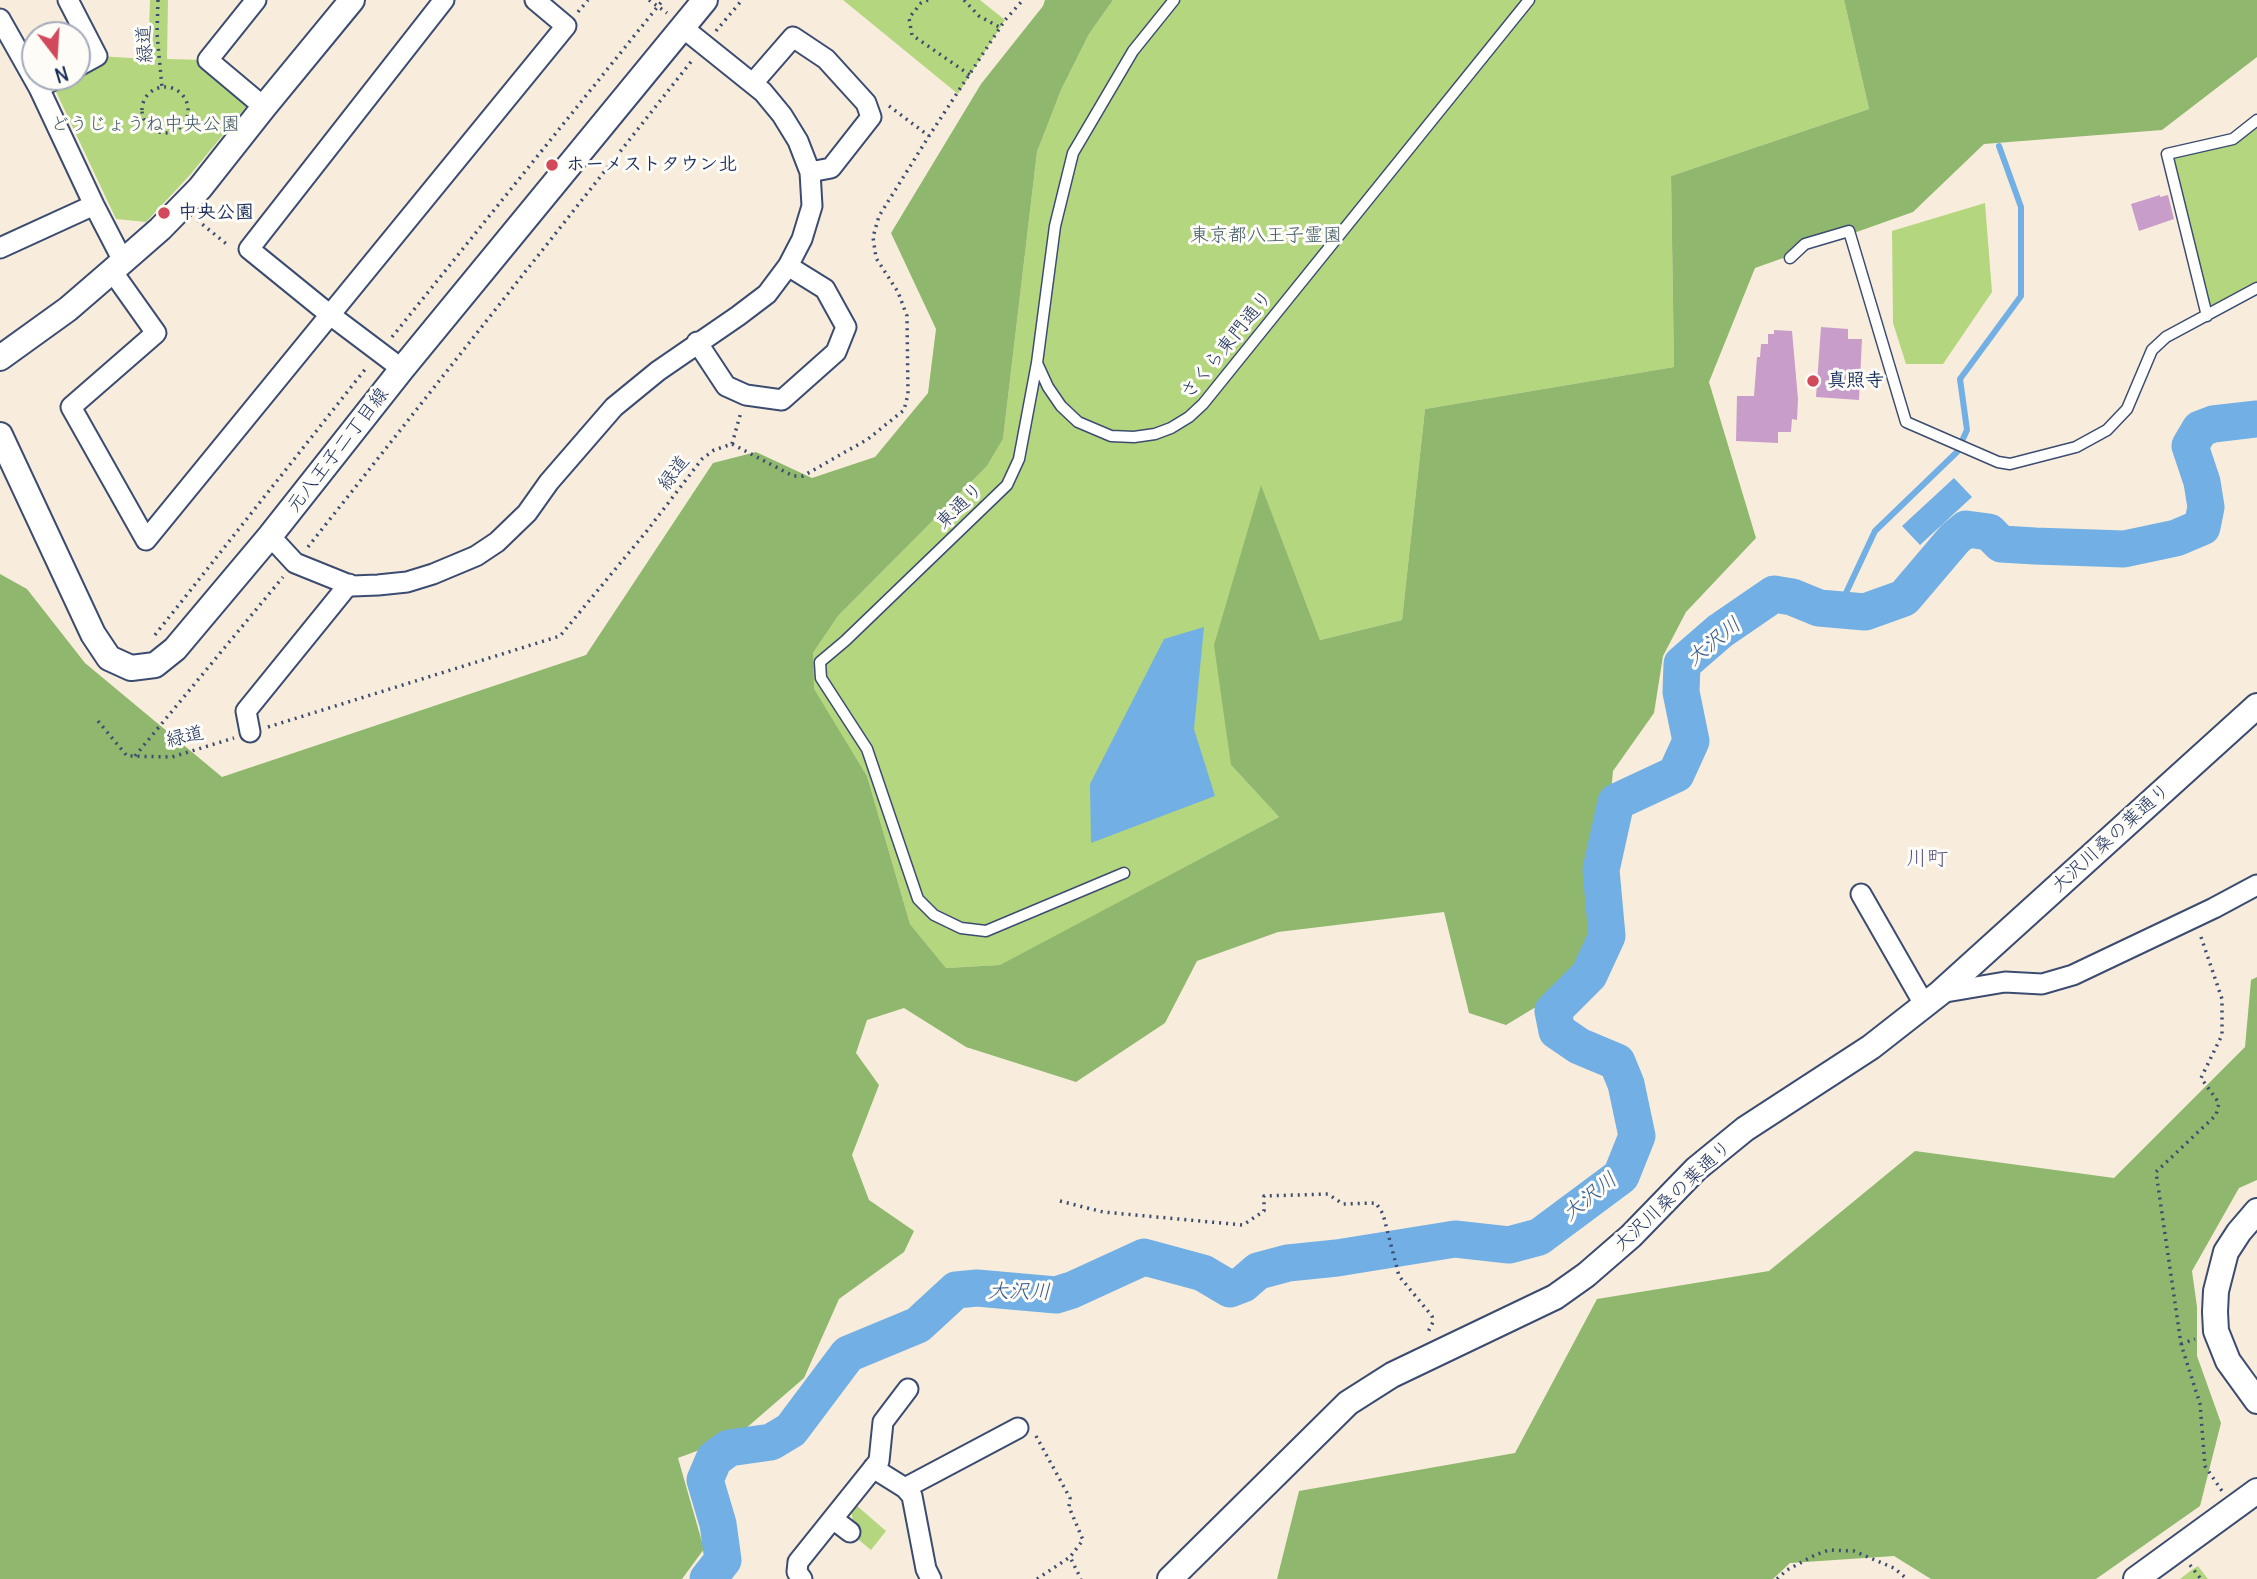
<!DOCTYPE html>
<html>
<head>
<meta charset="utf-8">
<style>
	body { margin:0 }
	#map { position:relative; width:2257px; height:1579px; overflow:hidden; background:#f8eddc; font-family:Delius,sans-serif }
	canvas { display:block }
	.north { position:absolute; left:21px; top:21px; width:70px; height:70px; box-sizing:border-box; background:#fdfcf7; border:2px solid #a3aaba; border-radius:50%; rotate:163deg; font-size:19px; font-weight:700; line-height:28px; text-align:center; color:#1b2f5e }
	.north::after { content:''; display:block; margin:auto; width:24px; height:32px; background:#d1495b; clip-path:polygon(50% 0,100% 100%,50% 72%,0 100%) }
</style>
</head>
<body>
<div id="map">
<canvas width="2257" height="1579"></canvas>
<div class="north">N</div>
</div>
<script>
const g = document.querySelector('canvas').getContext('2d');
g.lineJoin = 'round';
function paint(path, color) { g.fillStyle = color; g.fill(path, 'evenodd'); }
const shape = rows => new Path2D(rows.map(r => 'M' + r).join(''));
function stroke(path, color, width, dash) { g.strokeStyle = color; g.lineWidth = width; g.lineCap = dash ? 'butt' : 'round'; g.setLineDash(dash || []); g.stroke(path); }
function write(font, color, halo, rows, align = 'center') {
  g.font = font + ' Delius,"Klee One",sans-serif'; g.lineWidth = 6; g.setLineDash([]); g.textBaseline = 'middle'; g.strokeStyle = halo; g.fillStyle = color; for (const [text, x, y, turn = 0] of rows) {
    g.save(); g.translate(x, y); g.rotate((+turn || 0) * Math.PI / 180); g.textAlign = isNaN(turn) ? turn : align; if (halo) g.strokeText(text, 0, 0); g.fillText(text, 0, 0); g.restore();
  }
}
paint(shape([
	[150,0,168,0,167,59,208,60,254,97,190,175,146,222,116,219,51,81,59,77,77,77,77,67,97,56,148,59],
	[843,0,980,0,1005,20,958,94],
	[1113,0,1844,0,1869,109,1671,176,1674,367,1425,409,1402,620,1320,640,1261,486,1231,765,1279,817,1001,965,946,968,910,924,867,776,813,689,813,653,838,616,987,466,1003,439,1037,152,1061,90,1089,34],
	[2257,120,2257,288,2207,316,2167,154,2233,139],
	[1985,203,1992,292,1943,364,1906,364,1893,323,1892,231],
	[856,1505,886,1531,871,1550,853,1535,858,1527,853,1522,851,1510],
	[2198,1566,2208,1579,2180,1579,2193,1569]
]), '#b4d67e');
paint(shape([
	[1045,0,1113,0,1089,34,1061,90,1037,152,1003,439,987,466,838,616,813,653,814,689,867,776,910,924,946,968,1000,965,1279,817,1231,765,1214,645,1261,485,1320,640,1402,620,1425,409,1674,367,1671,176,1869,109,1844,0,2257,0,2257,57,2162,130,1984,144,1913,212,1755,268,1709,382,1756,538,1686,612,1663,656,1654,713,1613,771,1597,950,1549,999,1506,1025,1469,1013,1444,912,1278,932,1197,961,1165,1023,1076,1082,966,1047,904,1008,867,1020,856,1053,879,1085,852,1155,869,1200,914,1231,904,1252,839,1299,804,1378,737,1436,678,1458,704,1549,682,1579,0,1579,0,574,27,589,85,663,222,777,586,655,713,463,756,452,812,478,875,457,928,393,936,329,891,233,981,84,1043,6],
	[2257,977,2257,1180,2239,1188,2192,1271,2197,1307,2197,1356,2221,1423,2200,1506,2096,1579,1931,1579,1894,1556,1790,1563,1773,1579,1277,1579,1299,1491,1515,1453,1597,1299,1769,1271,1915,1151,2114,1178,2245,1047,2251,980]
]), '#8fb76d');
paint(shape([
	[1954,478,1972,497,1920,545,1902,526],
	[1204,627,1194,729,1215,796,1091,843,1090,784,1164,639]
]), '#72afe4');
stroke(shape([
	[1838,610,1875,531,1957,452,1967,430,1960,379,2021,296,2021,207,1999,146]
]), '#72afe4', 6);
stroke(shape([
	[708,1579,723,1560,718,1524,705,1480,714,1459,729,1448,771,1442,791,1430,848,1354,918,1325,956,1290,977,1288,1056,1295,1072,1290,1144,1257,1203,1273,1230,1289,1243,1284,1258,1271,1288,1263,1337,1258,1455,1239,1509,1245,1539,1237,1621,1176,1637,1136,1626,1084,1617,1062,1579,1046,1557,1031,1553,1011,1589,975,1607,936,1601,870,1616,802,1676,774,1691,741,1681,692,1682,664,1720,631,1774,594,1792,597,1819,608,1865,612,1904,598,1955,538,1966,529,1989,532,2001,544,2035,546,2124,549,2176,538,2202,527,2206,507,2202,482,2190,446,2200,429,2213,424,2257,419]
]), '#72afe4', 37);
paint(shape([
	[2160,195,2160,197,2168,195,2174,219,2139,231,2131,204],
	[1821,327,1848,329,1848,339,1862,339,1859,400,1816,397],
	[1774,330,1792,331,1798,399,1797,420,1792,419,1791,432,1778,432,1778,443,1736,441,1737,396,1754,396,1757,357,1760,357,1761,344,1768,344,1768,334,1774,334]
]), '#c99dc9');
const service = shape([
	[1174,0,1133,51,1073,153,1055,226,1037,363,1048,387,1061,406,1078,422,1111,436,1134,437,1155,434,1171,428,1189,417,1203,404,1529,0],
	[1790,258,1805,244,1849,231,1906,422,1998,462,2010,464,2076,447,2107,430,2127,409,2152,350,2166,337,2257,288],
	[2207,316,2167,154,2233,139,2257,120],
	[1037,363,1019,459,1007,485,845,641,820,662,821,678,867,749,918,899,934,915,961,928,986,931,1124,873]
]);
const minor = shape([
	[68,0,97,56,77,67],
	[256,0,208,60,264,107],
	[0,19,39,88,94,205,123,261],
	[753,83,793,37,826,59,866,103,871,117,831,168,810,172],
	[39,88,59,77],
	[0,248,94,205],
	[112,271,156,333,71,407,146,540,566,26,535,0],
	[697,342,726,386,746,395,782,400,836,352,846,327,825,289,788,266],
	[402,369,329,314,249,249,444,0],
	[270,536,295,563,352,586,378,585,407,582,433,574,476,556,497,542,527,513,549,482,614,407,658,371,738,316,767,294,788,266,802,239,812,206,810,172,798,141,782,115,763,92,682,27],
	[250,732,246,711,349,584],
	[1861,894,1924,1004],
	[1940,993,2005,982,2042,984,2073,975,2214,908,2257,885],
	[873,1468,905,1488,912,1496,926,1569,931,1579],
	[905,1488,1018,1428],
	[833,1519,850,1532],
	[802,1579,797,1572,798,1562,879,1461,883,1422,908,1389]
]);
const tertiary = shape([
	[0,358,68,309,112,271,160,229,200,188,264,107,352,0],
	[0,435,93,634,109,658,131,668,155,665,175,649,270,536,402,369,705,0],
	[2257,1211,2239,1232,2226,1252,2216,1291,2215,1312,2216,1331,2228,1361,2257,1401],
	[1170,1579,1348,1403,1392,1375,1555,1297,1586,1275,1631,1236,1696,1169,1745,1129,1871,1047,1940,993,2257,706],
	[2136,1579,2257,1491]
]);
stroke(service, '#3c4c71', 13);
stroke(minor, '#3c4c71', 23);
stroke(tertiary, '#3c4c71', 28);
stroke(shape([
	[158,0,157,34,162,87],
	[649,0,667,13],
	[928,0,921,3,909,18,912,35,970,75],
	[964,0,979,16,1001,28],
	[578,12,588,0],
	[716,31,742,0],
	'142 110a23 23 0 1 1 46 0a23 23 0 1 1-46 0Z',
	[889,106,929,136],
	[197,220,229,246],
	[392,337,663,0],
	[732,444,741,412],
	[308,547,694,58],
	[155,635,367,367],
	[98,721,127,756,172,757,234,738],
	[268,727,560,636,646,532,702,459,714,450,732,444,793,476,803,476,868,439,904,410,908,394,907,316,898,292,876,258,873,237,879,216,929,136,1005,20,1023,0],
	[135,756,283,577],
	[2201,937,2222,999,2222,1035,2201,1078,2219,1103,2216,1115,2156,1172,2181,1344,2200,1404,2205,1466,2222,1491],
	[1060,1201,1103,1212,1243,1225,1264,1211,1264,1196,1328,1194,1343,1204,1376,1203,1383,1214,1399,1276,1432,1316,1433,1322,1428,1332],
	[2181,1344,2195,1339],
	[1036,1436,1070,1498,1069,1507,1083,1540,1070,1557,1081,1579],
	[2190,1565,2201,1579],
	[1037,1579,1070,1557],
	[1777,1579,1787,1570,1815,1555,1829,1550,1854,1551,1894,1568,1907,1579]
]), '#3c4c71', 3.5, [2, 5]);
stroke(service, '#fff', 10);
stroke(minor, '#fff', 19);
stroke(tertiary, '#fff', 24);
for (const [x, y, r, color] of [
	[552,165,7,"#d1495b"],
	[164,213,7,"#d1495b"],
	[1813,381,7,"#d1495b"]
]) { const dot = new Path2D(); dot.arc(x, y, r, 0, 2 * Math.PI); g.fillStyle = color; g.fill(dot); stroke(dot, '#fdfcf7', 2.5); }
write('19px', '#1b2f5e', '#fdfcf7', [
	["緑道",145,44,-93],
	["さくら東門通り",1227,345,-51],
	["元八王子二丁目線",338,450,-52],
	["緑道",674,473,-53],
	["東通り",960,506,-44],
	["緑道",185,737,-13],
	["大沢川桑の葉通り",2111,838,-42],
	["大沢川桑の葉通り",1673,1196,-43]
]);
write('19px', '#415966', '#fdfcf7', [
	["どうじょうね中央公園",145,125],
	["東京都八王子霊園",1266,236]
]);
write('bold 19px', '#1b2f5e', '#fdfcf7', [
	["ホーメストタウン北",566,165],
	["中央公園",178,213],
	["真照寺",1827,381]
], 'left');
write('italic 21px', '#395c8d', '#fdfcf7', [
	["大沢川",1714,642,-39],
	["大沢川",1590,1197,-39],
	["大沢川",1019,1292,1]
]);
write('21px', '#585683', '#fdfcf7', [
	["川町",1927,859]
]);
</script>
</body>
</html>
